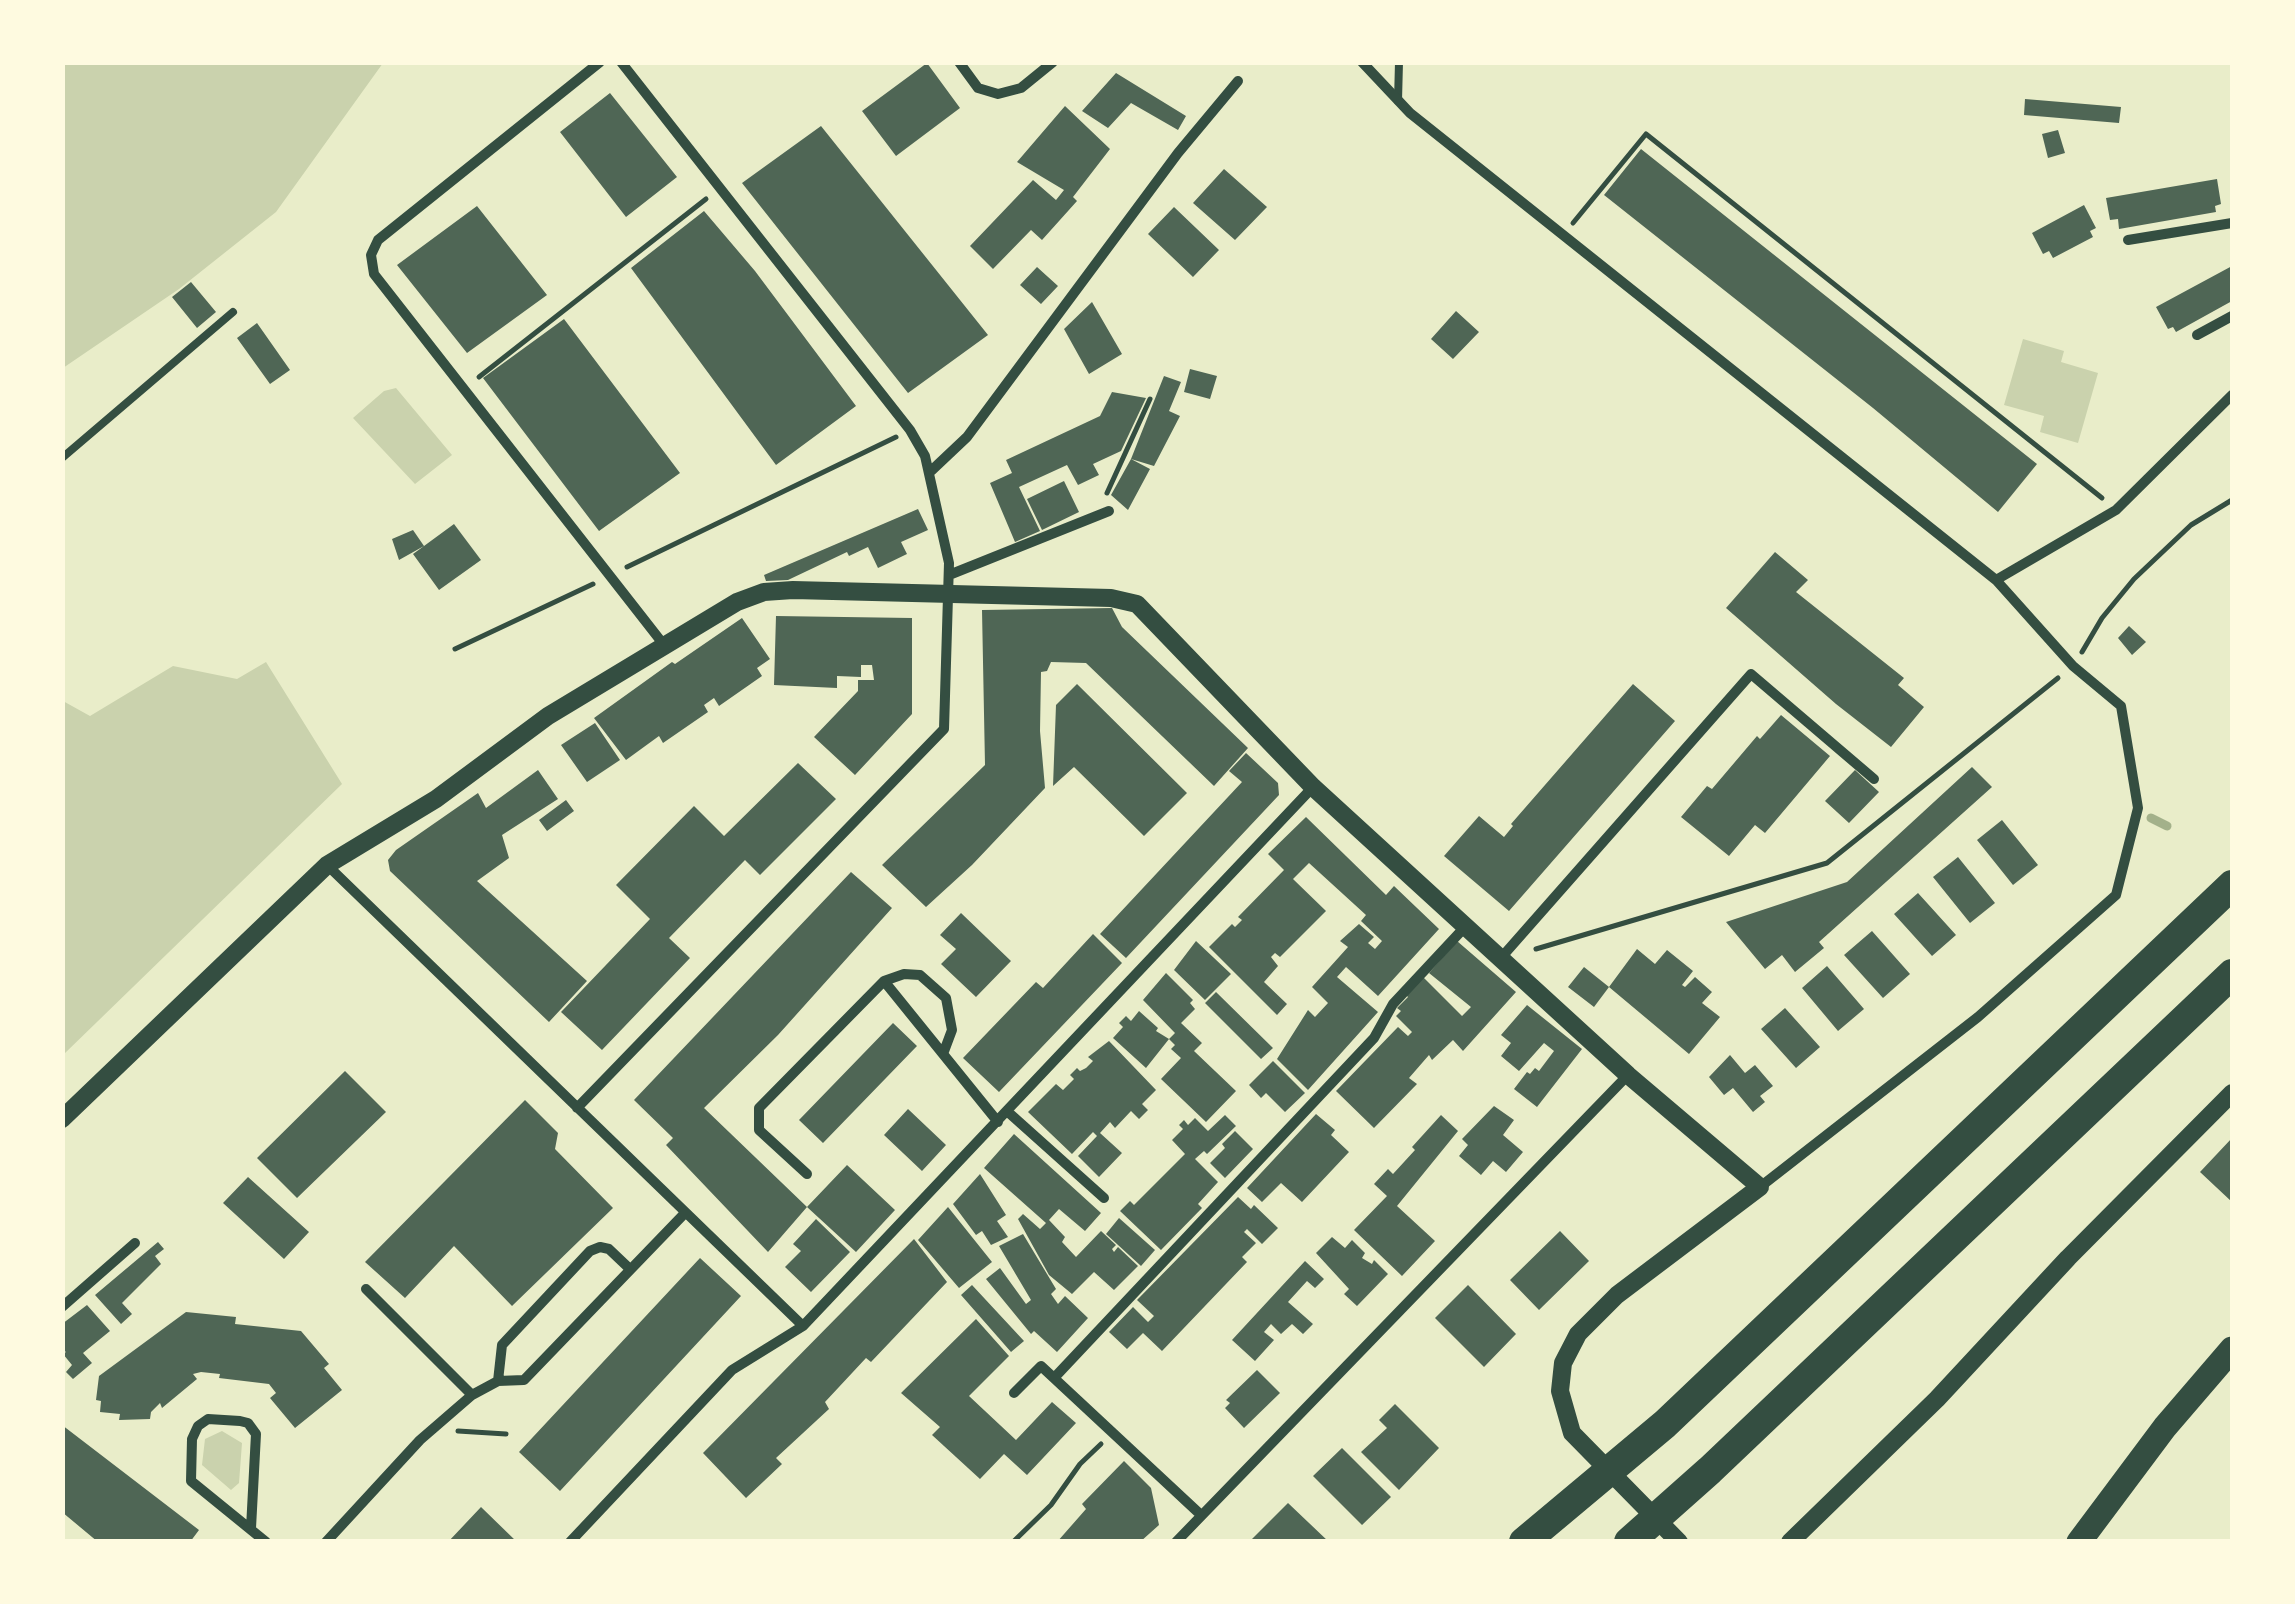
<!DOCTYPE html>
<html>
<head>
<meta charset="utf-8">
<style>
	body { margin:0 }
	#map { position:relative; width:2295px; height:1604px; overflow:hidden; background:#e9edc9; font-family:"Times New Roman",serif }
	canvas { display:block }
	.frame { position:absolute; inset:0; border:65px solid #fefae0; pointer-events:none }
</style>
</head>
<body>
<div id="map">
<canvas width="2295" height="1604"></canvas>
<div class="frame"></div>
</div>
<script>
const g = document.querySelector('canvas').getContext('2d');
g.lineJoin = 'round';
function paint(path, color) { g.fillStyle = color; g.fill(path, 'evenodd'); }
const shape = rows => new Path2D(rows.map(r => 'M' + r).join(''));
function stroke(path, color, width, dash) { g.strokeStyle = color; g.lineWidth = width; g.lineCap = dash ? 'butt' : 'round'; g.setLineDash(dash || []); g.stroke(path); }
paint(shape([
	[63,62,383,62,383,63,276,212,179,289,63,368],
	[2023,339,2064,351,2061,362,2098,373,2078,443,2040,432,2044,416,2004,405],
	[396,388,452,455,415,484,353,418,384,391],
	[266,662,342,784,63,1055,63,701,90,716,173,666,237,679],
	[222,1431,242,1443,239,1483,231,1490,202,1465,205,1439]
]), '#cad2ad');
stroke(shape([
	[2151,818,2167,826]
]), '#a3b18a', 9);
paint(shape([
	[927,63,960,108,896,156,862,111],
	[1116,73,1186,116,1178,130,1131,103,1108,128,1082,111],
	[610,93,677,177,626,217,560,132],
	[2025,99,2121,107,2119,123,2024,115],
	[1065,106,1110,149,1073,197,1077,201,1042,240,1031,230,993,269,970,246,1033,180,1056,200,1064,190,1017,162],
	[821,126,988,335,908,393,742,183],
	[2058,130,2065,153,2048,158,2042,134],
	[1641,149,2037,464,1998,512,1873,408,1604,195],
	[1224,169,1267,207,1235,240,1193,203],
	[2217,179,2221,204,2215,206,2216,212,2119,229,2118,219,2110,220,2106,198],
	[2084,205,2096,228,2090,231,2093,237,2053,258,2049,251,2043,254,2032,233],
	[477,206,547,295,467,353,397,265],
	[1174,207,1219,250,1193,277,1148,234],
	[704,211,755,271,856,406,776,465,631,268],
	[2232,266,2232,301,2176,332,2173,327,2168,329,2156,307],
	[1037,267,1058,286,1041,304,1020,285],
	[191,282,216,312,197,328,172,297],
	[1092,302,1122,354,1089,374,1064,329],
	[1456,311,1479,332,1453,359,1431,339],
	[564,319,680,473,599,531,483,378],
	[257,323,290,370,270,384,237,338],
	[1190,369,1217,376,1210,399,1184,392],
	[1164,376,1181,382,1169,411,1180,416,1154,466,1131,459,1150,469,1128,510,1111,495,1131,459],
	[1112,392,1146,398,1121,451,1093,464,1099,475,1078,485,1067,465,1019,487,1040,531,1015,542,990,483,1012,473,1006,460,1100,416],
	[1064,481,1079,512,1042,530,1027,499],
	[918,509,928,530,901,542,907,554,878,568,868,547,849,556,847,552,788,580,766,581,764,575],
	[454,524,481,560,439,590,413,554,424,546,399,560,392,539,413,530,424,546],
	[1775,552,1808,580,1796,592,1904,678,1898,685,1924,707,1891,747,1836,704,1726,608],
	[1112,608,1122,627,1248,748,1214,786,1086,663,1051,662,1047,671,1041,672,1040,731,1045,788,972,865,926,907,882,865,985,765,982,610],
	[776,616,912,618,912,714,855,775,814,737,858,691,858,680,874,680,872,665,861,665,861,677,837,676,837,688,774,685],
	[742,618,770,659,757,668,762,676,719,706,714,698,704,705,708,712,663,743,659,736,626,760,594,718,672,662,675,664],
	[2129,626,2146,642,2132,655,2118,638],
	[1077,684,1187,793,1144,836,1074,767,1053,786,1056,705],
	[1633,684,1675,721,1509,911,1444,856,1479,816,1504,837,1513,826,1511,824],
	[1781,715,1830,756,1765,833,1755,825,1729,856,1681,817,1707,786,1712,789,1757,736,1760,739],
	[595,723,620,760,587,782,561,745],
	[1246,753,1278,783,1279,795,1126,958,1100,934,1242,782,1229,771],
	[798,763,836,799,760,875,745,860,669,938,690,958,602,1050,561,1012,650,919,616,885,694,806,724,836],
	[1972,767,1992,787,1819,942,1824,948,1795,972,1782,955,1765,969,1726,922,1847,882],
	[538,770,558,799,502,835,509,858,477,881,587,981,549,1022,390,871,388,860,396,850,478,793,486,808],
	[1855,770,1879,792,1849,823,1825,801],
	[566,800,574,811,547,831,539,820],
	[1306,817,1386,895,1394,886,1439,929,1378,996,1346,967,1337,977,1378,1012,1308,1090,1277,1059,1308,1010,1315,1017,1328,1003,1312,987,1348,947,1340,941,1359,924,1374,937,1368,943,1375,949,1382,941,1361,921,1366,915,1309,863,1293,879,1326,911,1280,957,1275,953,1271,957,1278,966,1264,982,1287,1004,1277,1015,1209,947,1232,924,1235,927,1242,920,1238,917,1284,870,1268,854],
	[2002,820,2038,865,2013,885,1977,840],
	[1958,857,1995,903,1970,923,1933,877],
	[851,872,892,908,778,1035,704,1108,807,1207,768,1252,666,1145,673,1138,634,1100],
	[1918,893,1956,935,1932,956,1894,914],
	[961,913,1011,961,976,997,941,964,956,949,940,935],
	[1872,931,1910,974,1883,998,1844,955],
	[1093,934,1122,963,999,1092,963,1058,1036,982,1043,988],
	[1196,941,1231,974,1205,1000,1174,970],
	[1457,941,1516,992,1463,1051,1453,1040,1432,1060,1429,1055,1409,1078,1417,1084,1374,1128,1336,1091,1398,1027,1408,1036,1412,1032,1396,1016,1401,1011,1397,1008,1408,997,1406,995,1423,977,1462,1016,1471,1007,1429,973],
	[1637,949,1655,964,1667,950,1693,971,1682,985,1685,987,1695,977,1712,992,1702,1003,1720,1017,1689,1054,1609,987],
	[1827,966,1864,1009,1838,1031,1802,988],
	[1584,967,1609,987,1594,1007,1568,987],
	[1166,973,1193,1000,1190,1003,1195,1009,1181,1023,1202,1043,1194,1051,1236,1091,1206,1122,1161,1079,1181,1058,1171,1049,1175,1045,1169,1039,1175,1033,1143,1000],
	[1216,992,1273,1048,1261,1059,1205,1003],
	[1527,1005,1582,1049,1537,1107,1514,1089,1527,1072,1530,1074,1535,1068,1539,1071,1554,1051,1544,1043,1519,1071,1501,1056,1511,1043,1501,1035],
	[1785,1008,1820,1047,1796,1068,1761,1029],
	[1139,1011,1158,1028,1156,1031,1169,1039,1146,1068,1113,1038,1123,1027,1119,1023,1126,1016,1131,1021],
	[893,1023,917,1046,823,1143,799,1120],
	[1109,1041,1156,1090,1142,1104,1148,1110,1139,1119,1131,1111,1115,1128,1110,1122,1100,1133,1122,1153,1099,1177,1078,1156,1097,1136,1093,1132,1072,1154,1028,1112,1056,1084,1063,1090,1074,1079,1070,1075,1077,1068,1080,1071,1086,1068,1093,1061,1088,1057],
	[1730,1055,1745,1073,1755,1065,1773,1086,1760,1096,1765,1102,1753,1112,1733,1088,1724,1095,1709,1077],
	[1273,1061,1305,1093,1285,1112,1266,1093,1261,1098,1249,1085],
	[345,1071,386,1112,297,1198,257,1158],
	[525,1100,558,1133,555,1149,613,1208,512,1306,454,1246,405,1298,365,1262],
	[1494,1106,1514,1120,1503,1135,1523,1152,1506,1172,1493,1161,1481,1175,1459,1156,1468,1145,1462,1139],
	[908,1109,946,1145,922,1171,884,1135],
	[1316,1114,1335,1130,1331,1135,1349,1152,1302,1202,1281,1183,1262,1202,1247,1188],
	[1225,1115,1236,1126,1207,1154,1204,1151,1195,1159,1218,1182,1198,1204,1202,1208,1161,1250,1120,1211,1130,1201,1134,1205,1185,1154,1172,1140,1183,1129,1179,1125,1184,1120,1188,1125,1195,1118,1208,1131],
	[1441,1115,1458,1131,1397,1206,1435,1241,1402,1276,1354,1230,1387,1196,1374,1184,1388,1169,1393,1174,1415,1150,1412,1147],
	[1235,1131,1253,1149,1225,1178,1210,1163,1225,1148,1222,1144],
	[1014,1134,1101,1213,1085,1231,1059,1209,1049,1220,1065,1237,1062,1242,1076,1257,1101,1231,1116,1245,1112,1249,1114,1252,1118,1247,1138,1266,1114,1290,1094,1272,1072,1294,1049,1275,1018,1219,1023,1214,1040,1229,1046,1223,984,1168],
	[2232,1138,2232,1202,2200,1172],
	[847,1165,895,1210,856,1252,807,1207],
	[980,1174,1006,1215,997,1221,1008,1237,991,1245,982,1231,976,1235,953,1204],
	[248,1177,309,1232,284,1259,223,1203],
	[1238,1197,1251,1209,1254,1205,1278,1228,1262,1244,1247,1229,1244,1232,1256,1243,1242,1257,1247,1262,1162,1351,1143,1333,1127,1349,1109,1332,1133,1307,1148,1322,1154,1316,1137,1300],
	[948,1207,992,1262,959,1288,918,1240],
	[1119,1218,1155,1250,1141,1266,1106,1234],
	[816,1219,850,1252,811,1292,785,1267,801,1251,793,1244],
	[1560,1231,1589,1261,1539,1310,1510,1280],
	[1023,1234,1056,1289,1051,1294,1058,1304,1065,1296,1088,1318,1057,1352,1034,1331,1031,1334,986,1279,1000,1268,1026,1304,1031,1300,999,1246],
	[1332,1237,1345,1248,1352,1240,1365,1253,1362,1258,1372,1264,1374,1260,1388,1274,1357,1306,1344,1294,1349,1289,1316,1253],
	[914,1239,947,1282,871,1362,866,1358,825,1402,829,1409,776,1458,782,1464,746,1498,703,1453],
	[158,1242,164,1249,155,1256,161,1264,122,1303,132,1314,121,1324,95,1295],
	[700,1258,741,1296,560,1491,519,1452],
	[1305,1261,1324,1279,1315,1288,1307,1281,1288,1302,1313,1324,1303,1334,1292,1324,1281,1334,1271,1324,1264,1332,1274,1340,1255,1361,1232,1340],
	[972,1285,1024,1341,1011,1352,961,1295],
	[1468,1285,1516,1334,1484,1367,1435,1318],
	[87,1305,110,1331,83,1353,92,1363,73,1379,66,1372,72,1365,63,1354,66,1352,62,1349,62,1324],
	[186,1312,236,1317,235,1324,301,1331,329,1364,324,1368,342,1390,295,1428,270,1398,276,1393,269,1384,219,1378,220,1374,201,1372,193,1374,197,1379,162,1408,160,1403,151,1412,150,1419,119,1420,120,1414,100,1412,101,1401,96,1400,99,1376],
	[976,1319,1009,1356,969,1396,1016,1440,1052,1402,1076,1423,1027,1475,1004,1454,980,1479,932,1435,940,1427,901,1393],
	[1257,1370,1280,1393,1244,1428,1225,1408,1230,1403,1226,1400],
	[1395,1404,1439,1448,1399,1490,1361,1452,1387,1428,1379,1420],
	[62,1425,199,1530,190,1542,98,1542,62,1512],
	[1342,1448,1391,1497,1362,1525,1313,1476],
	[1124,1461,1151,1488,1159,1525,1140,1542,1057,1542,1086,1509,1082,1504],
	[1288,1503,1329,1542,1249,1542],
	[481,1507,517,1542,448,1542]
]), '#4f6655');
stroke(shape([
	[1573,223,1646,134,2102,498],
	[479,377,706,199],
	[1107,493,1150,399],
	[627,567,896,437],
	[455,649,593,584],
	[2082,652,2102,618,2134,579,2191,525,2232,500],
	[1536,949,1827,863,2058,678],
	[458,1431,506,1434],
	[1013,1542,1051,1505,1080,1464,1101,1444]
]), '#344e41', 5);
stroke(shape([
	[1398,101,1399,62],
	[62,458,233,312]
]), '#344e41', 8);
stroke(shape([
	[600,62,378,240,371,255,374,274,664,645],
	[959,62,978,88,998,94,1021,88,1053,62],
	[1362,62,1410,113,1996,580,2073,666,2121,706,2138,808,2116,895,1978,1017,1760,1187],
	[2128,240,2232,223],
	[2197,335,2232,316],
	[931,471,967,437,1178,153,1238,81],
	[949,575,1109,511],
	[1996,580,2116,510,2232,395],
	[327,865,803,1326],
	[1500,959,1751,674,1874,779],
	[884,981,904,974,920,975,946,998,952,1030,943,1054],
	[577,1108,944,729,949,563,925,456,910,430,621,62],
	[1008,1112,1104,1198],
	[807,1174,759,1130,759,1108,884,981,998,1122],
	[366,1289,472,1395],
	[62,1307,135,1243],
	[1054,1378,1374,1038,1393,1004,1464,928],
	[498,1381,502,1345,590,1251,600,1247,609,1249,629,1268],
	[1014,1393,1041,1366,1201,1515],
	[251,1528,256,1434,248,1423,240,1421,208,1419,198,1426,192,1439,191,1481,266,1542],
	[326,1542,420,1440,472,1395,498,1381,524,1380,685,1213],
	[570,1542,732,1370,803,1326,1313,787],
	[1176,1542,1628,1075]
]), '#344e41', 10);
stroke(shape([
	[62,1119,327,865,436,799,548,716,737,602,764,592,793,590,1111,598,1137,604,1313,787,1628,1075,1760,1187,1617,1295,1578,1334,1563,1363,1560,1391,1572,1433,1679,1542],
	[1790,1542,1937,1399,2068,1258,2232,1093]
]), '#344e41', 18);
stroke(shape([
	[2079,1542,2165,1427,2232,1349]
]), '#344e41', 25);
stroke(shape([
	[1524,1542,1665,1424,2232,885],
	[1629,1542,1710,1470,2232,974]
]), '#344e41', 30);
</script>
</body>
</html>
